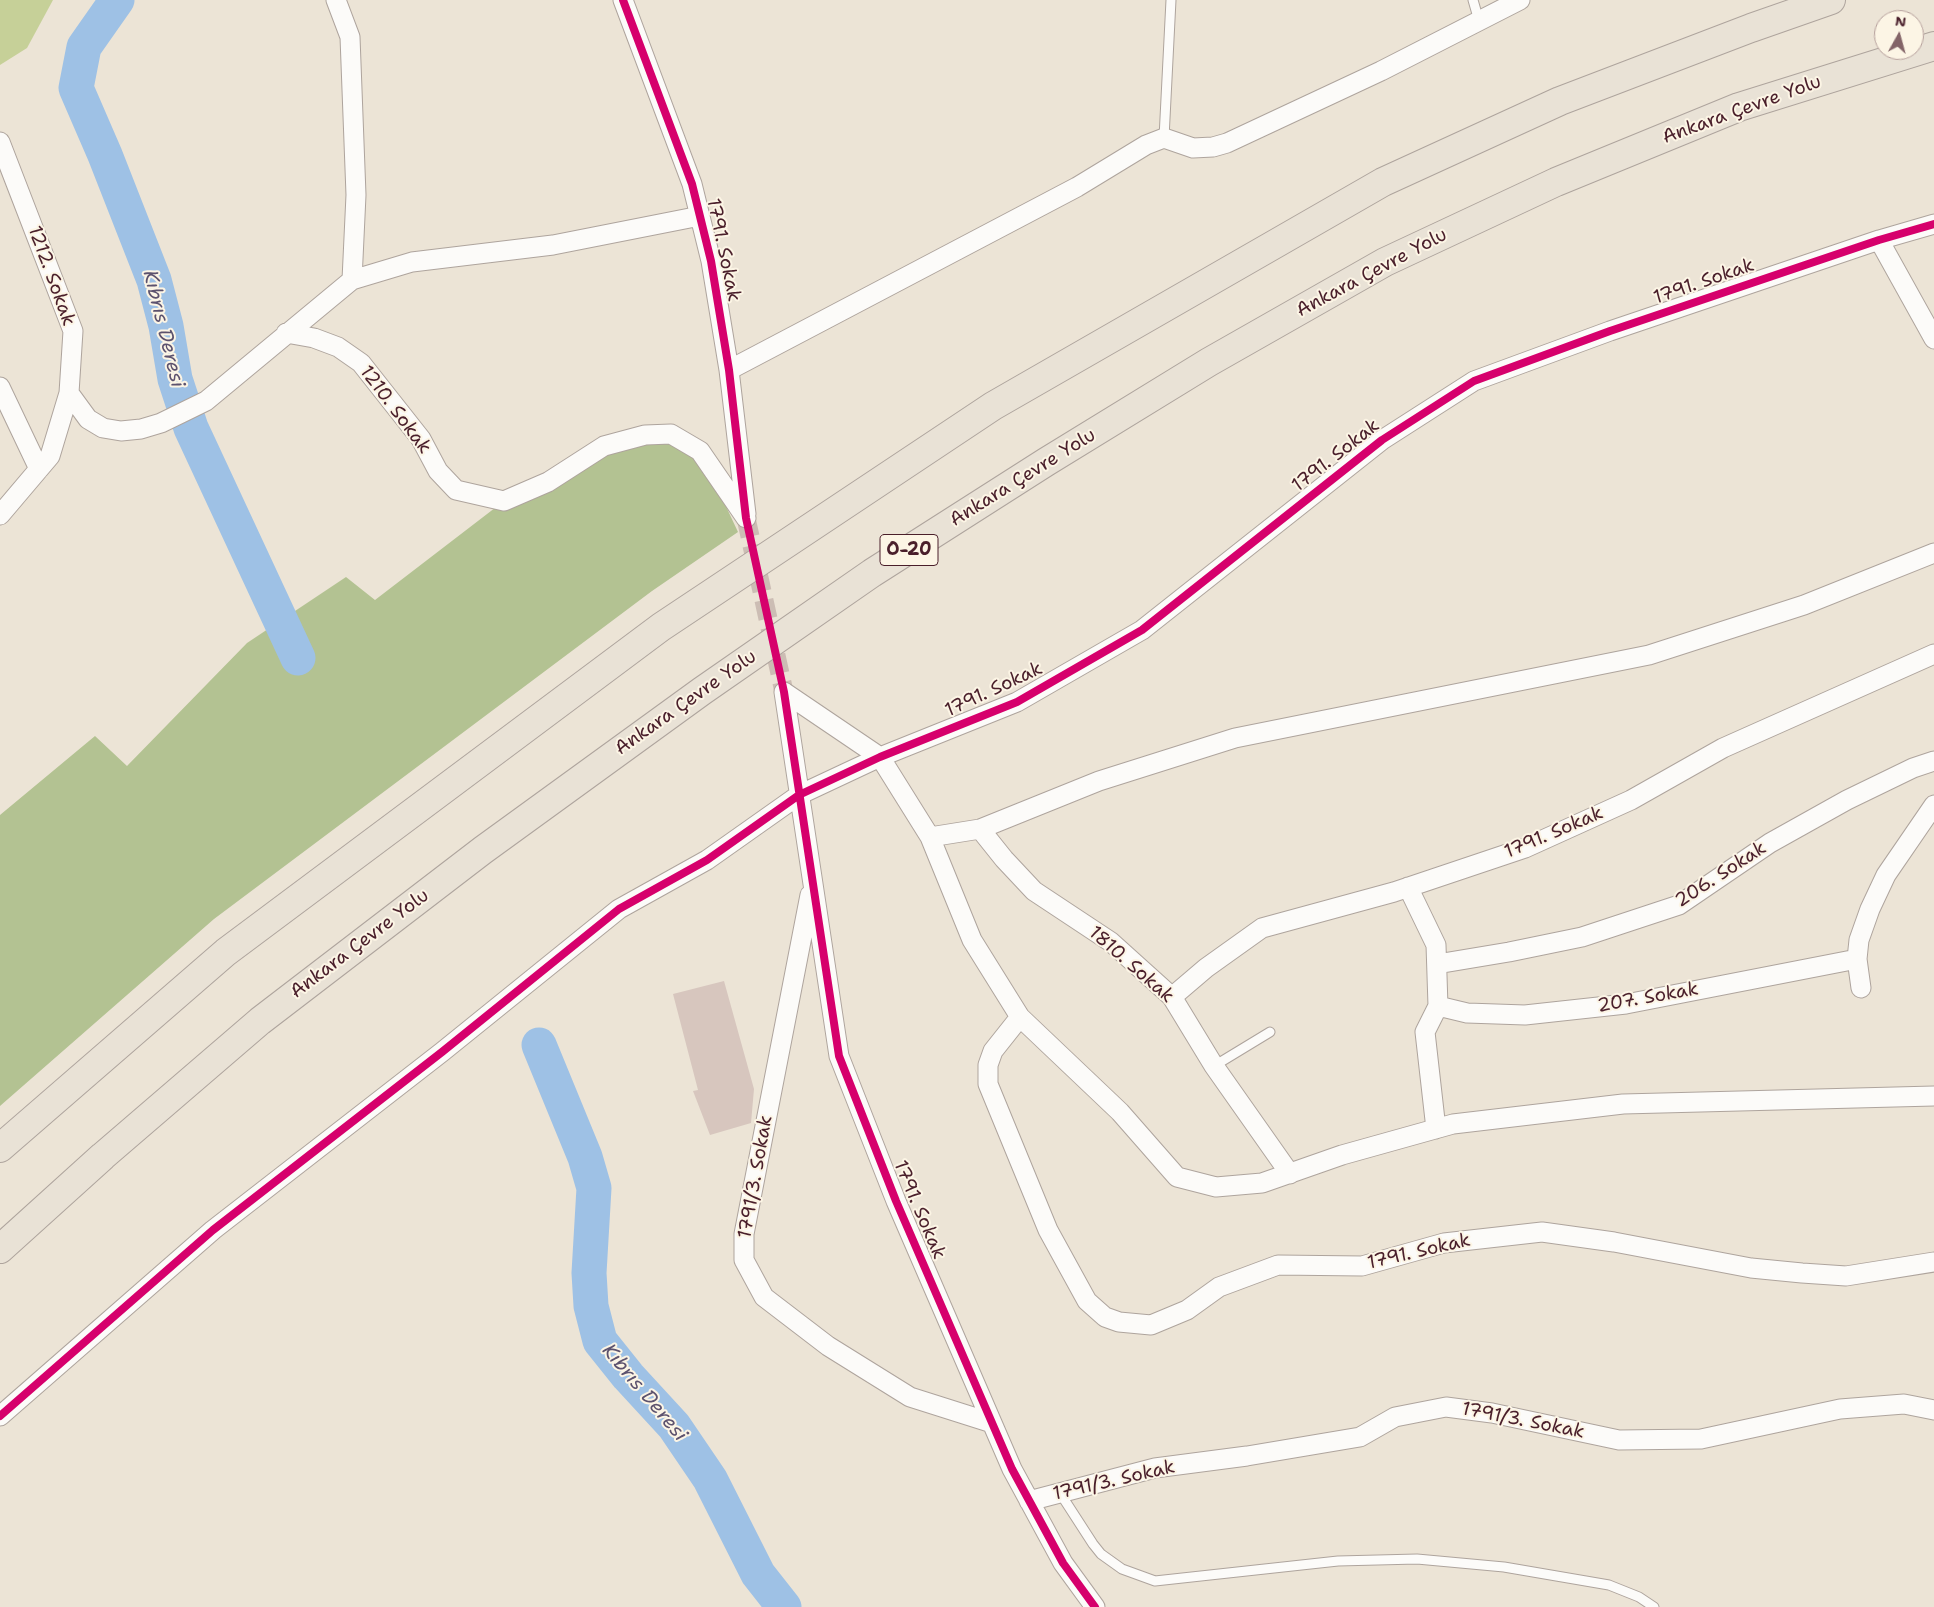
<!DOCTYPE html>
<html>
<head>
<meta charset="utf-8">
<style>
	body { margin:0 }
	#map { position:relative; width:1934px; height:1607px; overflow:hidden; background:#ece4d6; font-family:"Shantell Sans",sans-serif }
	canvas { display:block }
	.north { position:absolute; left:1874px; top:10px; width:50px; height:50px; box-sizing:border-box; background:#fcf5e5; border:1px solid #b59f9b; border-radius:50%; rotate:7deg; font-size:14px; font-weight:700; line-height:20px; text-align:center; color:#4a1f2b }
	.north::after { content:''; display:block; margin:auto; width:18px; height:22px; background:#836467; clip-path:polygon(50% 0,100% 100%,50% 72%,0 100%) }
</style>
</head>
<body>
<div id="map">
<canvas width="1934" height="1607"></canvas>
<div class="north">N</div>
</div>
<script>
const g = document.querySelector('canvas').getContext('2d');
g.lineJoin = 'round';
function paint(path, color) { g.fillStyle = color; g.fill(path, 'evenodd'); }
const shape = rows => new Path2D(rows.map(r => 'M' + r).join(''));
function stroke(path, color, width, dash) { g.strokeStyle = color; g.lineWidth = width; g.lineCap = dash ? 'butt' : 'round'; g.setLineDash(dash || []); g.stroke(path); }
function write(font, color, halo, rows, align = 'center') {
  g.font = font + ' "Shantell Sans",sans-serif'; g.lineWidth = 4; g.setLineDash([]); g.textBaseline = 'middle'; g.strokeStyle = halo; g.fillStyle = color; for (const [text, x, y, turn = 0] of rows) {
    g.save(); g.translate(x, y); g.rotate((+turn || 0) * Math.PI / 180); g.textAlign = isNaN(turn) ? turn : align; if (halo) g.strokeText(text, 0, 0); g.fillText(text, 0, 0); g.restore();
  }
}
paint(shape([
	[0,0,53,0,27,48,0,65]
]), '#c6d098');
paint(shape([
	[645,435,700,451,738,532,652,591,214,919,0,1106,0,815,95,736,127,766,247,643,346,577,375,600,504,501]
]), '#b3c292');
stroke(shape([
	[117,0,84,47,76,88,105,155,154,280,166,326,175,379,191,428,298,658],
	[539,1045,585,1157,594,1188,589,1273,591,1306,600,1341,628,1376,674,1426,710,1479,758,1574,784,1607]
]), '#9ec1e5', 35);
paint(shape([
	[724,981,754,1089,751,1123,710,1135,693,1091,698,1090,673,994]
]), '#d7c6be');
stroke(shape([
	[746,518,784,692]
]), '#ccbdb4', 19, [19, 9]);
const lane = shape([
	[1473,0,1479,21],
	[1164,138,1171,0],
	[1214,1066,1270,1032],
	[1060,1493,1093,1544,1101,1554,1122,1569,1155,1581,1338,1561,1417,1559,1504,1567,1609,1585,1639,1597,1654,1607]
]);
const street = shape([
	[336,0,350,37,356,195,352,280],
	[623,0,692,184,711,261,729,370,746,514],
	[0,142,73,331,69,393,50,456,0,515],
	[1879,240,1934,339],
	[286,333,314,338,338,347,361,363,421,439,438,471,456,490,504,501,548,482,604,446,645,435,671,434,700,451,746,518],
	[729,370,1077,187,1146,145,1164,138,1193,148,1213,147,1227,143,1381,71,1520,0],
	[0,387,39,469],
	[69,393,88,419,103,428,121,431,141,429,161,423,206,401,352,280,412,262,553,245,700,216],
	[784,692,880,757,930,837,972,940,1020,1017,1120,1112,1177,1177,1216,1187,1262,1183,1342,1155,1453,1124,1623,1104,1934,1096],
	[784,692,839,1056,896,1201,1012,1469,1063,1563,1095,1607],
	[980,829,1004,859,1034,891,1111,942,1172,997,1214,1066,1290,1174],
	[930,837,980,829,1099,781,1235,738,1649,655,1804,605,1934,553],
	[1408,887,1436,945,1438,1006,1425,1032,1436,1129],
	[810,895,744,1234,744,1260,764,1297,828,1346,910,1397,992,1423],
	[1437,964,1509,952,1582,937,1679,905,1770,843,1847,800,1913,768,1934,761],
	[1861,988,1857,959,1859,940,1870,909,1886,875,1934,805],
	[1172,997,1206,968,1262,928,1394,892,1525,848,1631,800,1723,748,1934,654],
	[1438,1006,1467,1013,1525,1015,1626,1004,1857,959],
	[1020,1017,993,1051,988,1065,988,1084,1048,1230,1087,1301,1105,1317,1119,1322,1151,1325,1187,1310,1219,1287,1278,1265,1362,1266,1444,1243,1542,1232,1614,1242,1751,1268,1802,1273,1846,1276,1934,1262],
	[0,1416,213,1230,442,1052,619,909,707,860,799,795,880,757,1017,702,1142,630,1382,440,1474,381,1610,331,1879,240,1934,224],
	[1029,1501,1155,1468,1247,1456,1360,1437,1395,1417,1446,1407,1492,1413,1619,1440,1701,1439,1840,1409,1904,1404,1934,1410]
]);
const highway = shape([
	[0,1148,226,952,661,627,993,406,1383,182,1560,101,1751,28,1831,0],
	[0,1249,103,1156,260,1021,483,850,702,691,872,573,1046,462,1209,362,1385,262,1556,182,1739,107,1934,46]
]);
stroke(lane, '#aea49d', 11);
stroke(street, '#aea49d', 21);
stroke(highway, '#aea49d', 30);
stroke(lane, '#fcfbf9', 9);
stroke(street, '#fcfbf9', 19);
stroke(highway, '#e9e2d6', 28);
stroke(shape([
	[623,0,692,184,711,261,729,370,746,518,784,692,839,1056,896,1201,1012,1469,1063,1563,1095,1607],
	[0,1416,213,1230,442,1052,619,909,707,860,799,795,880,757,1017,702,1142,630,1382,440,1474,381,1610,331,1879,240,1934,224]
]), '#d6006c', 8);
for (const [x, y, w] of [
	[909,550,58]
]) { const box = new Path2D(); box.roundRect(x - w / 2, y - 15.5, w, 31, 4); g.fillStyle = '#fcf5e5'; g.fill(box); stroke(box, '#4a1f2b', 1); }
write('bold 18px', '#4a1f2b', null, [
	["O-20",909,550]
]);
write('19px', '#4a1f2b', '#fcf5e5', [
	["Ankara Çevre Yolu",1742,110,-20],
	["1791. Sokak",723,250,78],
	["Ankara Çevre Yolu",1372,273,-28],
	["1212. Sokak",51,276,70],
	["1791. Sokak",1704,282,-19],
	["1210. Sokak",395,410,53],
	["1791. Sokak",1336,456,-38],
	["Ankara Çevre Yolu",1023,478,-32],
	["1791. Sokak",994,690,-25],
	["Ankara Çevre Yolu",686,703,-35],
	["1791. Sokak",1554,833,-23],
	["206. Sokak",1721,875,-33],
	["Ankara Çevre Yolu",360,944,-37],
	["1810. Sokak",1131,965,41],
	["207. Sokak",1648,998,-10],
	["1791/3. Sokak",756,1177,-80],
	["1791. Sokak",919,1210,67],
	["1791. Sokak",1419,1252,-13],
	["1791/3. Sokak",1523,1421,11],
	["1791/3. Sokak",1114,1481,-13]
]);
write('italic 20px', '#5c526e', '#fcf5e5', [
	["Kıbrıs Deresi",163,329,76],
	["Kıbrıs Deresi",644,1393,50]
]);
</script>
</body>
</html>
